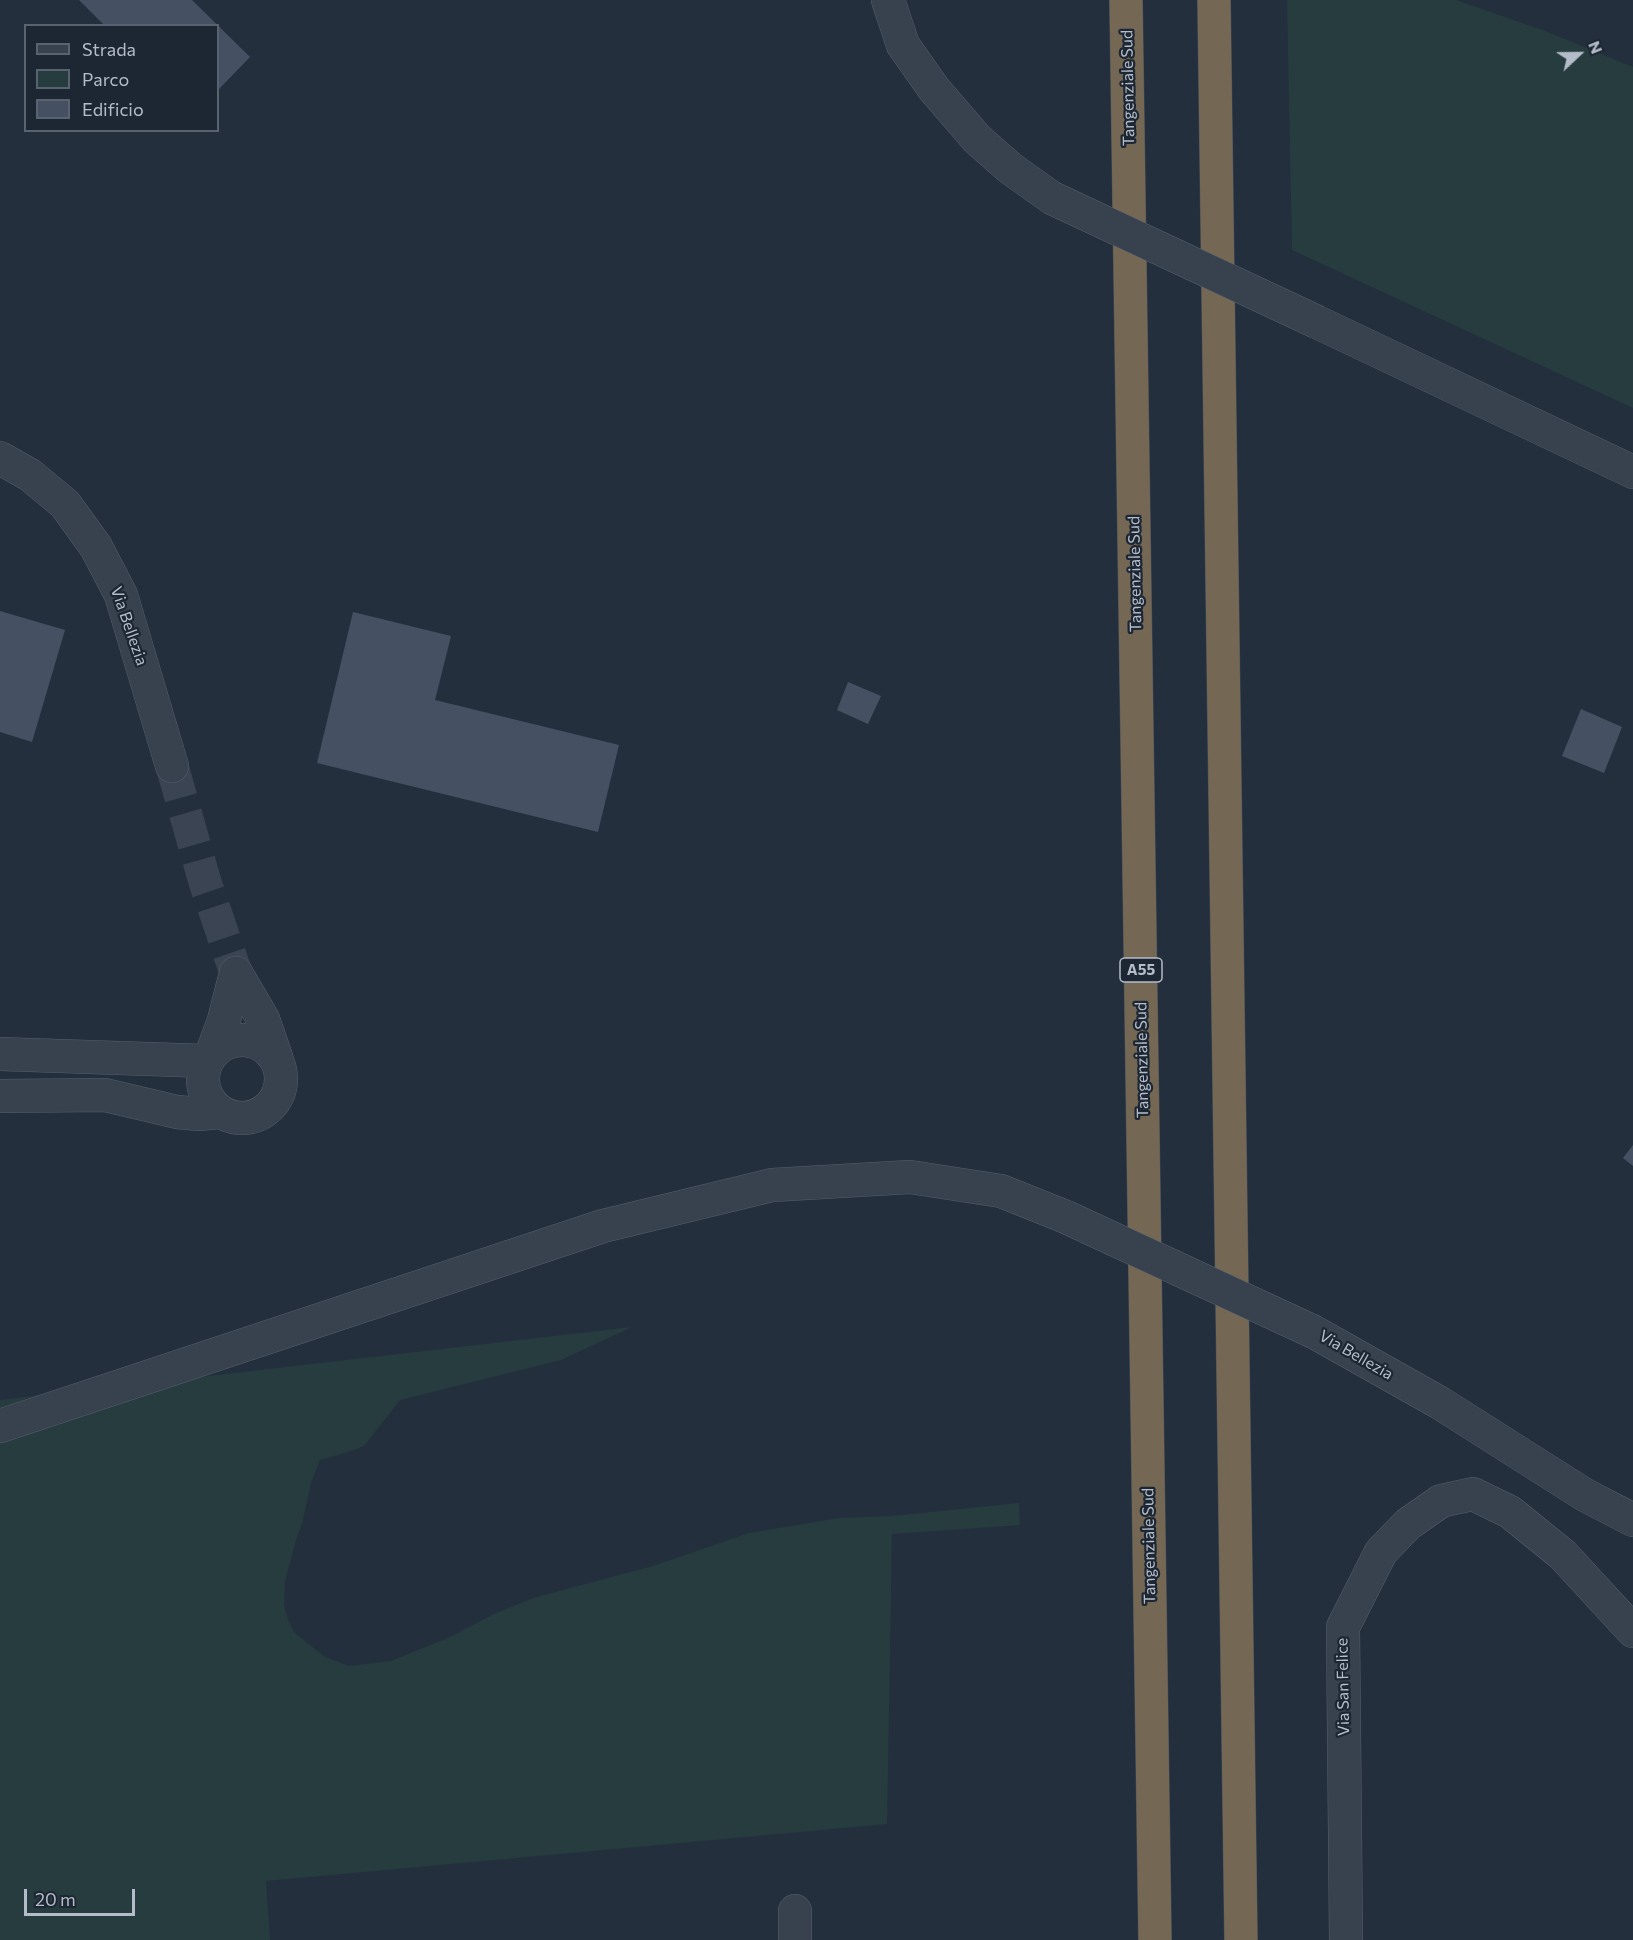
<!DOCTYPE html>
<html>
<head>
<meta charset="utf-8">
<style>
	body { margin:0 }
	#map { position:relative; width:1633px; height:1940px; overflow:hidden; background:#242f3e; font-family:Commissioner,sans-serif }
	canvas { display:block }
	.legend { position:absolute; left:24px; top:24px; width:195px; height:108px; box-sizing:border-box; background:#1d2633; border:2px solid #59626f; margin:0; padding:8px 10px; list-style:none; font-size:18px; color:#b4bcc9 }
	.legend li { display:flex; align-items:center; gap:12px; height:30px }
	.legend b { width:30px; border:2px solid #59626f }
	.north { position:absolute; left:1549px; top:24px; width:60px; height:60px; -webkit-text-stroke:4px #1d2633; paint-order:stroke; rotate:68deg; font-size:16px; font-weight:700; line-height:24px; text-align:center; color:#b4bcc9 }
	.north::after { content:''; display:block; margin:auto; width:21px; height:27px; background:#b4bcc9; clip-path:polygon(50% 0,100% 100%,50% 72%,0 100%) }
	.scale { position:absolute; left:24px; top:1889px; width:111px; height:27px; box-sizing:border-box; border:3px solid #b4bcc9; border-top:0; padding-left:8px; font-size:18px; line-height:21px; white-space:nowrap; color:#b4bcc9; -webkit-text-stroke:4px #1d2633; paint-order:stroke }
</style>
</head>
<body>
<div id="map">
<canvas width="1633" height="1940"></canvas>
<ul class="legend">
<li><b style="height:8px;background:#38414e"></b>Strada</li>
<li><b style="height:16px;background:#263c3f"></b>Parco</li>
<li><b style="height:16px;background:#455162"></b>Edificio</li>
</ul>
<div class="north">N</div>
<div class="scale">20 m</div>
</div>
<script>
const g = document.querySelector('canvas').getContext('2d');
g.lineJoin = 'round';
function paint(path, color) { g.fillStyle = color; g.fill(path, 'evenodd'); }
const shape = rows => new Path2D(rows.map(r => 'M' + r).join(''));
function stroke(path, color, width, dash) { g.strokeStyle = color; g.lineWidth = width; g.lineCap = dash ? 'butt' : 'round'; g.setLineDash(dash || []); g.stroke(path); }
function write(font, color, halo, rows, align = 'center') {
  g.font = font + ' Commissioner,sans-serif'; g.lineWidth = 4.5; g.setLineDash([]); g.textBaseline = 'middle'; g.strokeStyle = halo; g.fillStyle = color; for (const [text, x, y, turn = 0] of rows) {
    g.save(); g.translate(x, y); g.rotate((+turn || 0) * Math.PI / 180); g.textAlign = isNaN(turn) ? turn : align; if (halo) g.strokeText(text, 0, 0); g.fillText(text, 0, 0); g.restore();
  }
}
paint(shape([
	[1287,0,1456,0,1545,31,1633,67,1633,408,1292,250],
	[632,1327,561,1360,400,1400,364,1446,345,1453,320,1460,311,1483,302,1524,296,1540,285,1581,284,1605,288,1620,295,1633,325,1657,349,1666,391,1661,450,1637,494,1614,533,1598,653,1566,749,1533,839,1518,891,1516,1019,1503,1020,1525,892,1534,887,1824,266,1881,270,1940,0,1940,0,1400]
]), '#263c3f');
paint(shape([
	[79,0,192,0,250,57,218,90,218,26,105,26],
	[0,611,65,630,32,742,0,732],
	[353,612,451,636,435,700,619,745,598,832,317,763],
	[848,682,881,696,868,724,837,710],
	[1581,709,1622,727,1604,773,1562,756],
	[1633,1145,1633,1166,1623,1158]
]), '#455162');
stroke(shape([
	[172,766,205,882,236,973]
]), '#3a4453', 33, [33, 16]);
const minor = shape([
	[888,0,903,45,934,89,977,139,1010,168,1052,198],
	[1317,322,1633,472],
	[0,458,30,475,65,504,96,547,121,595,172,766],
	[236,973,263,1019,277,1060],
	'203 1079a39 39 0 1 1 78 0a39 39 0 1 1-78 0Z',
	[212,1053,224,1020,236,973],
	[0,1054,207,1061],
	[0,1096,105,1095,177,1112,199,1114,220,1112],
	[1314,1332,1440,1403,1585,1495,1633,1520],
	[0,1426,603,1226,772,1185,910,1177,1001,1191,1066,1217],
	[795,1911,795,1940],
	[1346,1940,1343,1627,1381,1552,1408,1524,1441,1501,1473,1494,1510,1512,1563,1555,1633,1631]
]);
const highway = shape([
	[1126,0,1155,1940],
	[1214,0,1241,1940]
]);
stroke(minor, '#565f6c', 34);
stroke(highway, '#434c59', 34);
stroke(minor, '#38414e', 33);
stroke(highway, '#746855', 33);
const minorBridge = shape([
	[1052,198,1317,322],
	[1066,1217,1314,1332]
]);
stroke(minorBridge, '#565f6c', 34, []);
stroke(minorBridge, '#38414e', 33);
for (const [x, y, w] of [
	[1141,970,42]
]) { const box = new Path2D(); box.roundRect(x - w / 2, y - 12, w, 24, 4.5); g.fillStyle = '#1d2633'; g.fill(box); stroke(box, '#b4bcc9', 1.5); }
write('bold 15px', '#b4bcc9', null, [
	["A55",1141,970]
]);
write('16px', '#b4bcc9', '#1d2633', [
	["Tangenziale Sud",1128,88,-91],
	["Tangenziale Sud",1135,574,-91],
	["Via Bellezia",129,626,71],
	["Tangenziale Sud",1142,1060,-91],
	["Via Bellezia",1356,1355,30],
	["Tangenziale Sud",1149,1546,-91],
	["Via San Felice",1343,1687,-91]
]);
</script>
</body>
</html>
